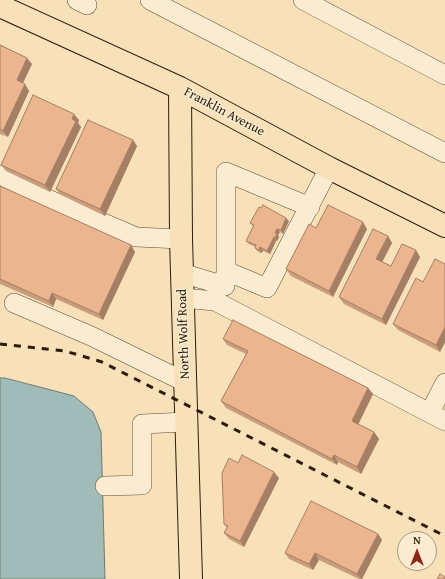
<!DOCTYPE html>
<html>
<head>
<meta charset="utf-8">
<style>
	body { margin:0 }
	#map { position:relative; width:445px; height:579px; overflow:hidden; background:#f8e0b8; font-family:"Gentium Book Plus",serif }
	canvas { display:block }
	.north { position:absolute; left:397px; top:531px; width:40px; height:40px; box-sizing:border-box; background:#faebd1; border:1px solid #a89882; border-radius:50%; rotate:0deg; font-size:11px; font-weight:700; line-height:16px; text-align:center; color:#2d1c0b }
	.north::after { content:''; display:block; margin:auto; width:14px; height:18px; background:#8f2418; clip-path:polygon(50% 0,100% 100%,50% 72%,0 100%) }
</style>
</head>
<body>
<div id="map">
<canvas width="445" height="579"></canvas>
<div class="north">N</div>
</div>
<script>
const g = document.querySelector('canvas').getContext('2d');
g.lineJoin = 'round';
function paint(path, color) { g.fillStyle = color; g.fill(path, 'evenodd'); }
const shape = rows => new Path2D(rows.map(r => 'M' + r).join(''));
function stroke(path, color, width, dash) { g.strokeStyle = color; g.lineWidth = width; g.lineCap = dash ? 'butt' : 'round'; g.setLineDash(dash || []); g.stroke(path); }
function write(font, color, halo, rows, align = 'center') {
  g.font = font + ' "Gentium Book Plus",serif'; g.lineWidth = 3; g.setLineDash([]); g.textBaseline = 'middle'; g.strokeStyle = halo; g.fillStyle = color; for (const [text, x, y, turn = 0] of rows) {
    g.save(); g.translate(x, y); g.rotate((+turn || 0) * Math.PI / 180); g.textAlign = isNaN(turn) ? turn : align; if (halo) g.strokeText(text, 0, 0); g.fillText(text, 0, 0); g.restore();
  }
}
const water = shape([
	[0,378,5,378,74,396,93,412,101,432,105,579,0,579,0,378]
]);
paint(water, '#a0bbb8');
stroke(water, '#727b73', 1);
const minor = shape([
	[77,0,87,5],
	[150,0,445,153],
	[303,0,445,75],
	[0,175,52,201,136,237,181,239],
	[226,271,226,172,310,207],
	[182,273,225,286,226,271,267,288,329,168],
	[183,298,215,301,445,421],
	[14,303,91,336,185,382],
	[430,412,445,383],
	[105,486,142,485,142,424,186,422]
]);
const major = shape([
	[0,6,180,88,329,168,445,226],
	[180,88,181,239,191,579]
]);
stroke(minor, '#604d36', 20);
stroke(major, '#2d1c0b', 24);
stroke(minor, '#faebd1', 19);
stroke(major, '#f8e0b8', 22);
stroke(shape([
	[0,344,65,351,102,362,445,536]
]), '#2d1c0b', 3, [7, 7]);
paint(shape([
	[0,45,32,64,23,83,29,91,8,137,0,134],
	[79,120,78,123,81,127,50,192,6,171,1,165],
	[133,140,137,146,105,216,61,195,56,189],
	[0,186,135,252,103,320,56,299,53,307,0,284],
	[289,221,283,234,280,232,278,235,279,237,277,241,276,241,270,254,263,251,261,253,257,251,255,248,255,247,249,244,246,241,254,227,250,223],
	[316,228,367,229,333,297,291,276,286,269],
	[388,236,392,243,382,262,391,266,420,257,386,325,344,304,339,297],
	[445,264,445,342,440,352,398,330,393,324,423,282],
	[223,339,368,388,373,394,358,424,374,432,379,439,361,474,338,462,337,465,226,408,221,401,246,354,227,345],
	[238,463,279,478,244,547,229,539,224,533,227,528,224,524],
	[378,534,382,540,362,579,359,579,319,560,313,570,289,559,285,553]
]), '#ca9d7b');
paint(shape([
	[27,58,32,64,21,87,17,80],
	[25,84,29,91,8,137,3,131],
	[74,114,79,120,78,123,81,127,50,192,45,185],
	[133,140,137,146,105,216,100,209],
	[286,218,289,221,283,234,281,230],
	[363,222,367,229,333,297,329,291],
	[277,229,280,232,278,235,279,237,277,241,275,238,275,233],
	[388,236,392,243,380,266,376,259],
	[274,237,276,241,270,254,267,251],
	[131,245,135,252,103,320,99,314],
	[260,247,263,251,261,253,259,250],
	[416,250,420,257,386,325,382,319],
	[52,293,56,299,53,307,49,301],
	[445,327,445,342,440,352,436,345],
	[368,388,373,394,357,427,352,421],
	[374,432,379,439,361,474,357,467],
	[334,455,338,462,337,465,332,459],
	[274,472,279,478,244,547,240,541],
	[378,534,382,540,362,579,361,579,357,574],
	[315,553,319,560,313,570,309,564]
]), '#a47f64');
const building = shape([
	[0,45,27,58,17,80,25,84,3,131,0,129,0,45],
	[33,95,74,114,72,119,76,121,45,185,1,165,33,95],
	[88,120,133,140,100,209,56,189,88,120],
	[0,186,131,245,99,314,52,293,49,301,0,279,0,186],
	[263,205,286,218,281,230,277,229,275,233,277,234,275,238,274,237,267,251,260,247,259,250,255,248,256,245,246,241,254,225,250,223,259,207,261,208,263,205],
	[328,205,363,222,329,291,286,269,309,224,316,228,328,205],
	[373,229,388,236,376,259,391,266,402,244,416,250,382,319,339,297,373,229],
	[435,259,445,264,445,327,436,345,393,324,416,278,423,282,435,259],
	[233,320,368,388,352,421,374,432,357,467,334,455,332,459,221,401,248,351,223,339,233,320],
	[242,455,274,472,240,541,224,533,228,526,224,524,222,473,229,458,238,463,242,455],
	[311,501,378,534,357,574,315,553,309,564,285,553,311,501],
	[440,574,445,577,445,579,437,579,440,574]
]);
paint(building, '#ebb68f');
stroke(building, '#a47f64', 1);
write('13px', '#2d1c0b', '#faebd1', [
	["Franklin Avenue",224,112,28],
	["North Wolf Road",184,334,-92]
]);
</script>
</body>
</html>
